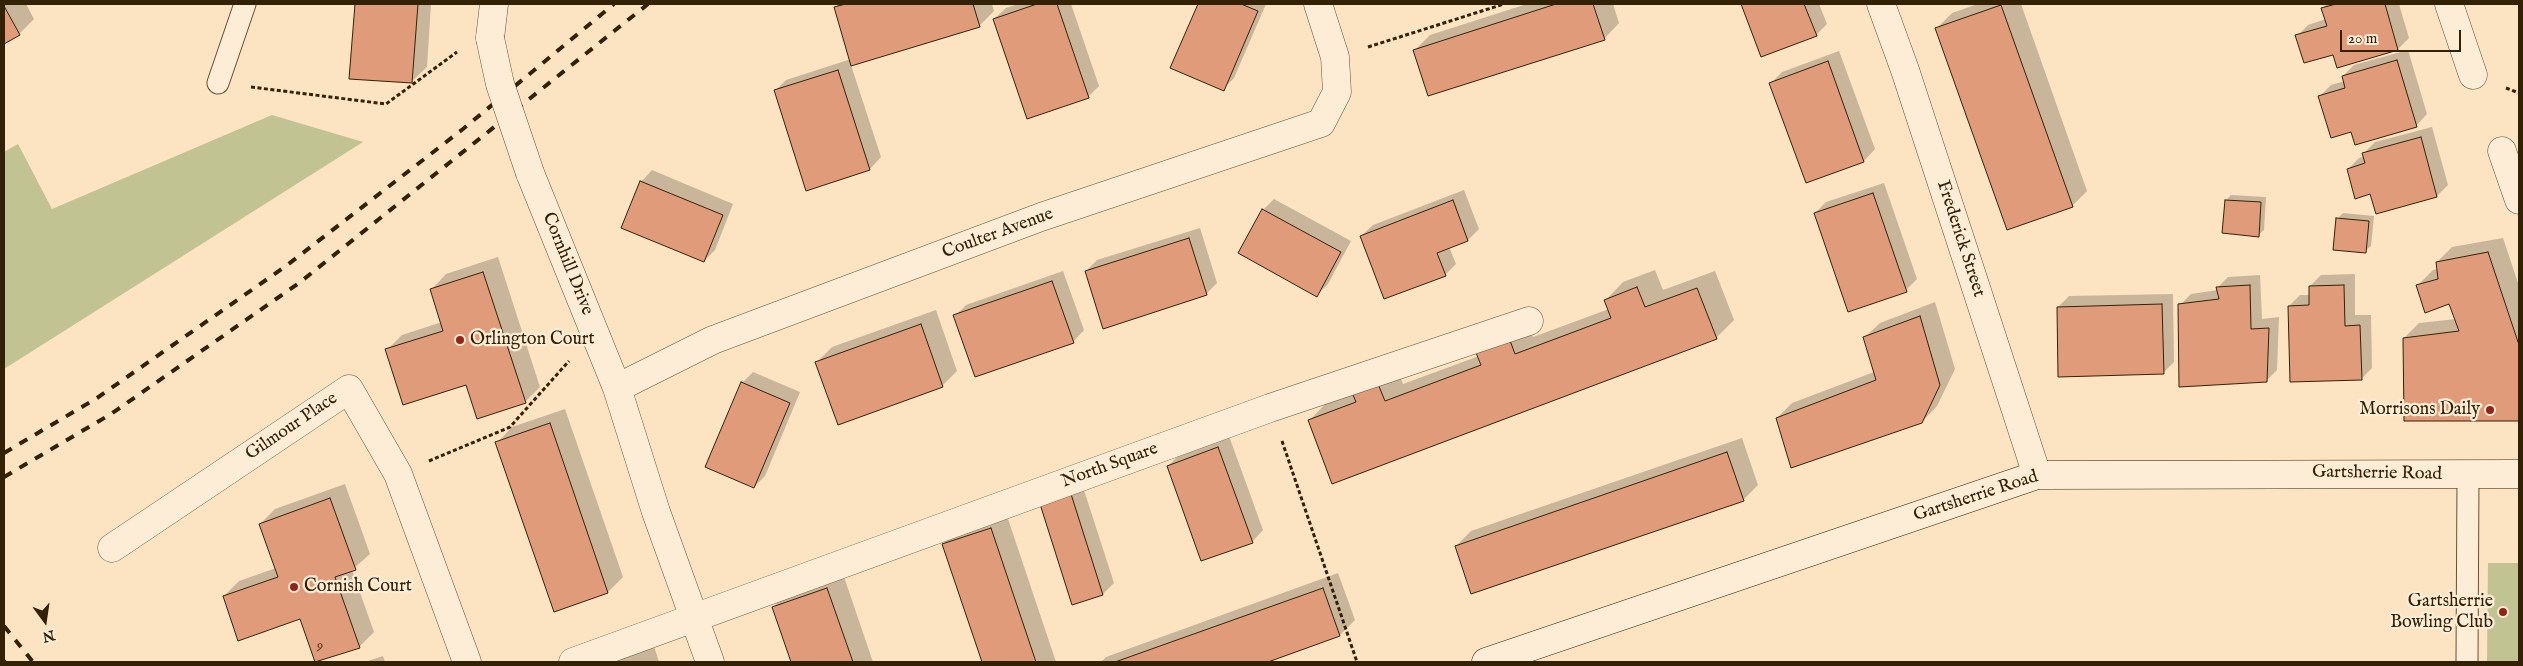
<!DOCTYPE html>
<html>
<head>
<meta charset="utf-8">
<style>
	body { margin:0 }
	#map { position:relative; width:2523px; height:666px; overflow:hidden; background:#fce3c1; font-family:"IM FELL English",serif }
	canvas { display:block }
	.frame { position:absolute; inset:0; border:5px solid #332105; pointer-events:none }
	.north { position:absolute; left:20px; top:596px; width:50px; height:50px; -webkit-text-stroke:4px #fdedd7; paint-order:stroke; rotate:166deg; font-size:14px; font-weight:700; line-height:20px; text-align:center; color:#332105 }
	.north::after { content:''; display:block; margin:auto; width:18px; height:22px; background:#332105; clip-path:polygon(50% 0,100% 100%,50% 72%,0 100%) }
	.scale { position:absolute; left:2340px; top:30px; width:121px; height:22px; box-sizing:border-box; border:2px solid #332105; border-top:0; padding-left:6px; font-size:15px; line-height:18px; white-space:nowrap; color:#332105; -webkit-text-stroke:4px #fdedd7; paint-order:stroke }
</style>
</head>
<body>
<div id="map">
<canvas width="2523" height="666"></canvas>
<div class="frame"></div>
<div class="north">N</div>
<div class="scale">20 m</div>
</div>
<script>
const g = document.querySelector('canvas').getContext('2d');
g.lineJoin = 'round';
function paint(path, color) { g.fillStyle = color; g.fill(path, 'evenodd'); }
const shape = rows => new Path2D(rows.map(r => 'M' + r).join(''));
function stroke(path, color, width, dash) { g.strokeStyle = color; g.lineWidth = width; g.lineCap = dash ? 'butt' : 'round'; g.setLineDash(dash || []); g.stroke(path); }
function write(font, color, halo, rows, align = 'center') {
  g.font = font + ' "IM FELL English",serif'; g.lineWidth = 4.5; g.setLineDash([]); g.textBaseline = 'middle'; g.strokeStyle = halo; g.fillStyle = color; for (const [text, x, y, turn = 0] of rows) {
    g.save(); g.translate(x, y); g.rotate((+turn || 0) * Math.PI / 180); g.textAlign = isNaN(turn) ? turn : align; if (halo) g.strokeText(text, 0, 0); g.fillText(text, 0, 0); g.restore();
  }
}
paint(shape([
	[272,115,363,142,4,369,4,152,18,144,52,209],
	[2488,563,2519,563,2519,662,2487,662]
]), '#c1c392');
paint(shape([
	[4,4,26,4,34,19,19,34,4,42],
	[356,4,431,4,427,67,411,82,351,77],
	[839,4,992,4,994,11,979,26,851,65,881,157,870,169,807,189,775,91,786,80,851,59,835,8],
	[1018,4,1071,4,1099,86,1088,97,994,19,1006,8],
	[1200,4,1266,4,1234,78,1223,89,1172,68],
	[1527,4,1613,4,1619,23,1604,39,1415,50,1430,35],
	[1742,4,1819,4,1827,24,1816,35,1762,55],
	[1978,4,2021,4,2087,191,2072,206,1937,28,1952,13],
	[2327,4,2399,4,2409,38,2398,49,2338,66,2334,53,2297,36,2308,25,2326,19,2323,8],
	[2408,50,2427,114,2416,126,2352,131,2320,96,2331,85,2345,81,2343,76,2354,65],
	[1839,51,1875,149,1864,161,1806,181,1771,83,1782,72],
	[2432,127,2448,185,2437,196,2376,212,2371,193,2348,169,2359,158,2365,156,2364,153,2375,142],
	[652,170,733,204,715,250,704,261,641,182],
	[1884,183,1917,279,1906,290,1815,213,1826,202],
	[1464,190,1479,229,1468,240,1449,247,1456,264,1445,275,1361,236,1373,225],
	[2231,195,2266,197,2264,230,2258,235,2226,200],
	[1274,199,1351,241,1328,284,1317,295,1263,210],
	[2343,213,2374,216,2371,246,2365,251,2337,219],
	[1200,228,1217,283,1206,294,1086,271,1097,260],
	[2503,238,2519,286,2519,419,2405,420,2404,338,2419,323,2456,319,2450,302,2418,285,2433,270,2438,269,2437,262,2452,247],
	[498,257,540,387,525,402,467,383,387,350,402,335,442,322,431,290,446,274],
	[1655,270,1663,290,1715,271,1734,320,1716,338,1310,420,1327,402,1394,362,1403,384,1479,356,1526,318,1533,337,1609,309,1606,300,1623,282],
	[1063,271,1084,330,1073,342,955,316,966,305],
	[2355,274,2355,315,2371,315,2372,368,2361,379,2289,306,2300,295,2310,295,2310,286,2321,275],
	[2260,275,2262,319,2279,317,2277,370,2266,381,2180,305,2191,294,2218,290,2217,288,2228,277],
	[2173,294,2174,362,2163,373,2058,307,2069,296],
	[1935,302,1955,369,1937,406,1922,422,1777,418,1792,403,1874,372,1864,338,1880,323],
	[936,310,957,371,942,386,817,362,832,347],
	[753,372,800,392,765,476,754,487,742,383],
	[565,409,623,577,608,592,497,443,512,427],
	[1229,436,1263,530,1252,542,1168,466,1179,455],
	[1742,438,1758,485,1743,500,1456,546,1471,531],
	[345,484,370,554,352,570,374,632,359,647,316,662,301,618,224,596,239,581,276,568,260,524,275,509],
	[1082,484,1114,583,1103,594,1053,493],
	[1006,513,1056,662,983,662,943,544,958,529],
	[1338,573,1355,620,1340,635,1264,662,1101,662,1106,657],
	[843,574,873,662,792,662,773,607,788,592],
	[653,643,659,662,595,662],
	[383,656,385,662,365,662]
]), '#0003');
const building = shape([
	[355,4,418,4,412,83,349,79,355,4],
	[846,4,973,4,980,27,851,66,834,7,846,4],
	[1037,4,1057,4,1089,98,1027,119,993,19,1037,4],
	[1198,4,1241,4,1258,11,1224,91,1170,68,1198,4],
	[1556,4,1593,4,1605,40,1428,96,1413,50,1556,4],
	[1741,4,1804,4,1817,36,1761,57,1741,4],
	[2336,4,2385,4,2398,50,2337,68,2333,55,2304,63,2295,35,2327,26,2321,8,2336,4],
	[2001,5,2073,207,2007,230,1935,28,2001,5],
	[4,6,20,35,4,44,4,6],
	[2397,60,2417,127,2355,145,2351,132,2331,138,2318,96,2345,88,2342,76,2397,60],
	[1828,61,1864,162,1806,183,1769,83,1828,61],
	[838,70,870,170,806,191,774,90,838,70],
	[2421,137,2437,197,2376,214,2370,194,2355,199,2347,169,2365,163,2362,153,2421,137],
	[640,181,723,215,704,262,621,228,640,181],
	[1873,193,1907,292,1848,312,1814,213,1873,193],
	[1453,200,1468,241,1437,253,1446,276,1384,299,1360,236,1453,200],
	[2225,200,2261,202,2259,237,2222,233,2225,200],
	[1262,209,1341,252,1317,297,1238,253,1262,209],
	[2336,218,2369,221,2366,253,2333,250,2336,218],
	[1189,238,1207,295,1103,329,1085,271,1189,238],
	[2488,252,2519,345,2519,421,2404,421,2403,338,2459,331,2449,304,2425,313,2416,285,2438,279,2436,262,2488,252],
	[483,272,526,403,477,419,466,385,403,405,385,349,443,331,430,289,483,272],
	[1052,281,1074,343,975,377,953,315,1052,281],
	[2250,285,2251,329,2269,328,2267,382,2179,387,2178,304,2219,299,2216,287,2250,285],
	[2344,285,2345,326,2360,325,2362,380,2290,382,2288,306,2309,305,2309,286,2344,285],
	[1637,287,1645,307,1697,288,1717,339,1332,484,1308,420,1356,402,1350,388,1376,379,1385,401,1481,365,1474,348,1508,335,1515,354,1611,318,1604,300,1637,287],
	[2162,304,2164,374,2058,377,2057,307,2162,304],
	[1920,316,1940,385,1922,423,1791,468,1776,418,1876,380,1863,337,1920,316],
	[921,324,943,387,838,425,815,362,921,324],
	[741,382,790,403,754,488,705,467,741,382],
	[550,423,608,593,554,612,495,442,550,423],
	[1218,447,1253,543,1201,561,1167,466,1218,447],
	[1727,452,1744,501,1471,594,1455,546,1727,452],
	[1071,494,1103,595,1072,605,1040,504,1071,494],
	[330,498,356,570,335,577,360,648,315,662,300,619,238,641,223,596,278,577,259,524,330,498],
	[991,528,1036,662,982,662,942,544,991,528],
	[827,588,853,662,791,662,772,607,827,588],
	[1323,588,1340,636,1268,662,1115,662,1323,588]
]);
paint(building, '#e09c7a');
stroke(building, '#332105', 1);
const lane = shape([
	[218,83,245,4],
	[2467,662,2468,475]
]);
const street = shape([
	[1881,4,1905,70,2037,475],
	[2449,4,2473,75],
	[490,38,494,4],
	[2502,151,2519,200],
	[530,173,617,388,656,512,710,662],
	[617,388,713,340,1041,217,1321,123,1337,92,1335,57,1318,4],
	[112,548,349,389,398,474,467,662],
	[573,662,1270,408,1529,321]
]);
const secondary = shape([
	[1486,662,2037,475,2519,474]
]);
stroke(lane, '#655234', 23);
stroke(street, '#655234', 29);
stroke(secondary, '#332105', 29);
stroke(shape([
	[1368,47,1504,4],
	[251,87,386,104,457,52],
	[2506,88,2519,93],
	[1282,441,1357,662],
	[429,461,510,427,569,361]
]), '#332105', 3, [4, 2.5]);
stroke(lane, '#fdedd7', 21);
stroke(street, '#fdedd7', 28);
stroke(secondary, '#fdedd7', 28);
stroke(shape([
	[4,453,97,398,286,266,463,129,614,4],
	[4,477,111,414,299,283,648,4],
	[4,626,33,662],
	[4,661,5,662]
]), '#332105', 4, [9, 9]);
const streetBridge = shape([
	[490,38,500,84,530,173]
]);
stroke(streetBridge, '#655234', 29, []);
stroke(streetBridge, '#fdedd7', 28);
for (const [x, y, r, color] of [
	[460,340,5,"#8f2418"],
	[2490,410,5,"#8f2418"],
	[294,587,5,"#8f2418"],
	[2503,612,5,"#8f2418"]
]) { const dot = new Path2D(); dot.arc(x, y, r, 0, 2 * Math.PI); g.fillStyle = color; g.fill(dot); stroke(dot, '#fdedd7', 2); }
write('15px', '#5e4022', null, [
	["9",320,647]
]);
write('18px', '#332105', '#fdedd7', [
	["Coulter Avenue",998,234,-20],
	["Frederick Street",1960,239,72],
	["Cornhill Drive",567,264,68],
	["Gilmour Place",292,427,-34],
	["North Square",1110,466,-20],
	["Gartsherrie Road",2377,474,1],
	["Gartsherrie Road",1976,497,-18]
]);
write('18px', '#332105', '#fdedd7', [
	["Orlington Court",470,340],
	["Morrisons Daily",2480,410,"right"],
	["Cornish Court",304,587],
	["Gartsherrie",2493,602,"right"],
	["Bowling Club",2493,623,"right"]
], 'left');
</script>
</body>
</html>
